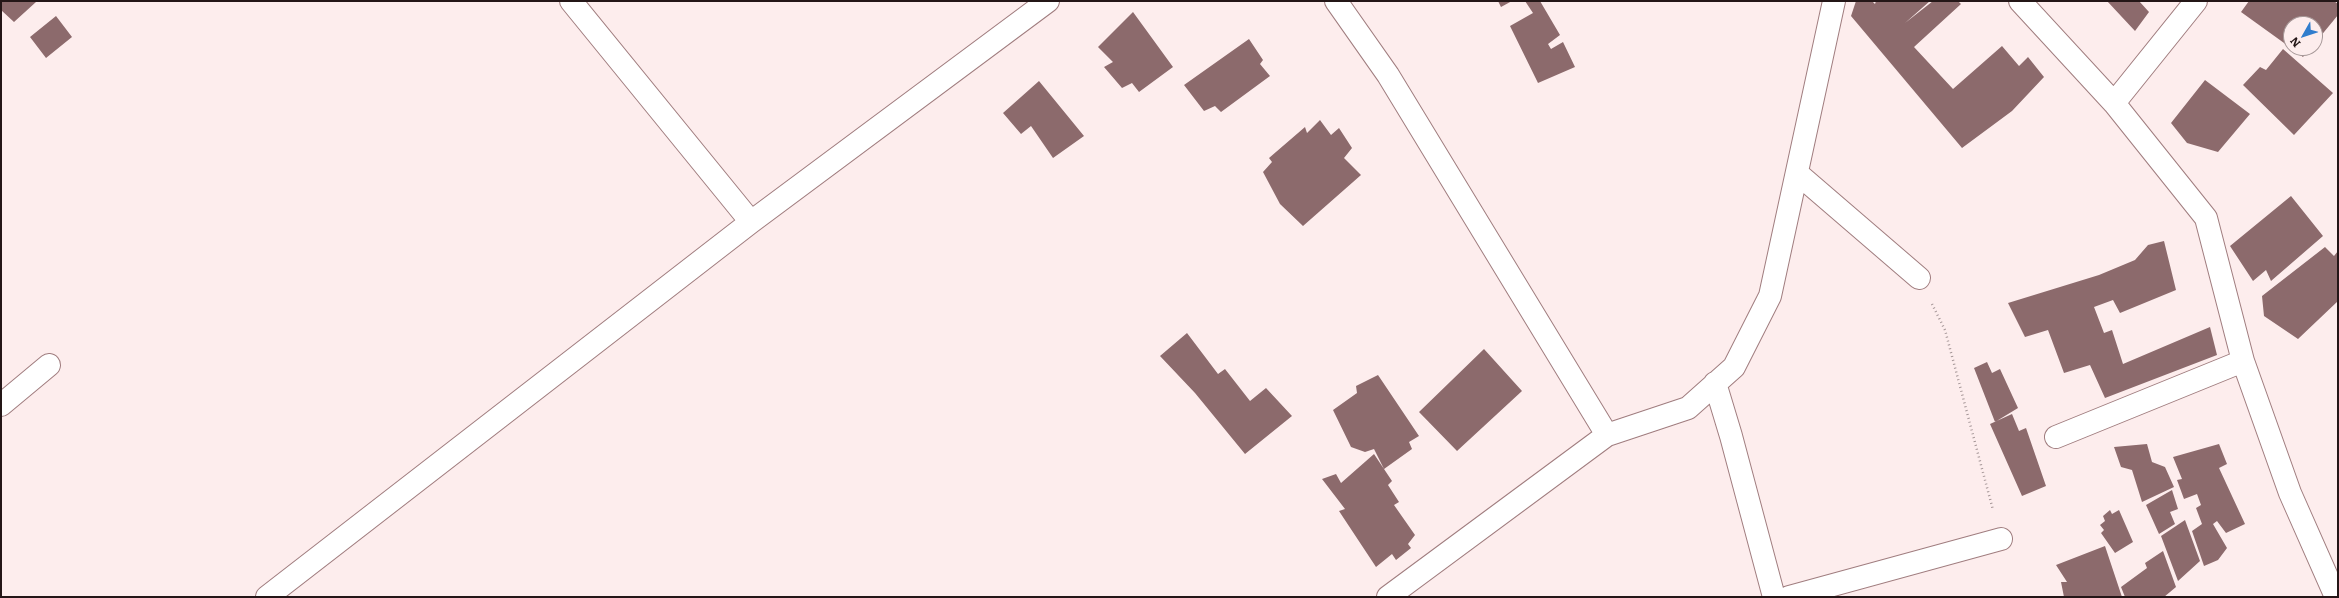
<!DOCTYPE html>
<html>
<head>
<meta charset="utf-8">
<style>
	body { margin:0 }
	#map { position:relative; width:2339px; height:598px; overflow:hidden; background:#fdeded; font-family:Literata,serif }
	canvas { display:block }
	.frame { position:absolute; inset:0; border:2px solid #241617; pointer-events:none }
	.north { position:absolute; left:2283px; top:16px; width:40px; height:40px; box-sizing:border-box; background:#fdeded; border:1px solid #a69797; border-radius:50%; rotate:231deg; font-size:11px; font-weight:700; line-height:16px; text-align:center; color:#241617 }
	.north::after { content:''; display:block; margin:auto; width:14px; height:18px; background:#317dcd; clip-path:polygon(50% 0,100% 100%,50% 72%,0 100%) }
</style>
</head>
<body>
<div id="map">
<canvas width="2339" height="598"></canvas>
<div class="frame"></div>
<div class="north">N</div>
</div>
<script>
const g = document.querySelector('canvas').getContext('2d');
g.lineJoin = 'round';
function paint(path, color) { g.fillStyle = color; g.fill(path, 'evenodd'); }
const shape = rows => new Path2D(rows.map(r => 'M' + r).join(''));
function stroke(path, color, width, dash) { g.strokeStyle = color; g.lineWidth = width; g.lineCap = dash ? 'butt' : 'round'; g.setLineDash(dash || []); g.stroke(path); }
paint(shape([
	[1,1,35,1,36,2,14,22,1,10],
	[1498,1,1512,1,1501,7],
	[1525,1,1540,1,1560,35,1548,44,1551,49,1563,42,1575,67,1538,83,1510,26,1533,13],
	[1856,1,1872,1,1875,4,1876,1,1930,1,1905,23,1933,1,1958,1,1961,4,1914,47,1953,89,2002,46,2019,66,2028,57,2044,77,2012,111,1962,148,1851,16],
	[2107,1,2139,1,2149,12,2135,31],
	[2249,1,2334,1,2338,4,2338,15,2315,43,2315,24,2291,24,2291,48,2241,12],
	[1133,12,1173,67,1139,92,1132,83,1122,88,1104,67,1113,62,1098,47],
	[56,16,72,37,46,58,30,37],
	[1249,39,1263,60,1260,64,1270,76,1221,112,1215,106,1204,111,1184,85],
	[2291,48,2310,48,2303,57],
	[2283,49,2333,93,2294,135,2243,85,2260,67,2266,70],
	[2205,80,2250,114,2218,152,2187,143,2171,123],
	[1039,81,1084,136,1053,158,1031,126,1021,134,1003,113],
	[1320,120,1331,135,1339,128,1352,148,1344,158,1361,175,1303,226,1280,204,1263,172,1272,162,1269,158,1305,127,1307,133],
	[2291,196,2323,236,2271,281,2266,270,2253,281,2230,246],
	[2164,241,2176,290,2120,313,2113,300,2094,307,2104,333,2112,330,2123,364,2210,327,2217,355,2105,398,2090,365,2064,373,2048,330,2025,337,2008,303,2099,275,2135,260,2148,245],
	[2325,247,2334,256,2338,251,2338,301,2298,339,2264,316,2262,296],
	[1187,333,1218,374,1225,369,1250,401,1266,388,1292,416,1245,454,1195,393,1160,356],
	[1484,349,1522,391,1457,451,1419,412],
	[1987,362,1992,373,2000,369,2018,408,1995,422,1974,368],
	[1378,375,1419,436,1409,442,1412,449,1384,469,1392,481,1388,485,1399,502,1394,505,1415,535,1408,544,1411,548,1396,560,1392,554,1376,567,1339,511,1345,509,1322,479,1336,474,1341,483,1374,454,1384,469,1374,449,1365,452,1351,447,1333,410,1357,393,1356,386],
	[2012,414,2019,431,2026,428,2046,486,2022,496,1990,424],
	[2147,444,2152,462,2165,467,2174,487,2142,502,2132,470,2121,467,2114,447],
	[2219,444,2227,464,2219,468,2245,524,2226,533,2217,521,2213,524,2227,548,2218,560,2204,566,2192,531,2202,524,2196,508,2201,505,2197,494,2184,499,2177,480,2182,479,2173,457],
	[2172,490,2178,509,2170,512,2175,524,2159,534,2146,505],
	[2110,510,2112,514,2119,510,2133,542,2115,553,2101,533,2104,530,2100,525,2105,521,2103,516],
	[2185,520,2200,561,2178,581,2161,536],
	[2105,546,2122,597,2064,597,2061,582,2067,582,2056,565],
	[2163,551,2176,587,2164,597,2125,597,2121,587,2147,568,2145,563]
]), '#8c6a6c');
const minor = shape([
	[571,1,751,222],
	[1336,1,1388,75,1607,435],
	[2020,1,2114,103,2206,218,2243,361,2290,493,2336,597],
	[2114,103,2196,1],
	[1797,173,1919,278],
	[1715,383,1731,436,1774,597],
	[1,405,49,365],
	[2056,437,2243,361],
	[267,597,751,222,1048,1],
	[1388,597,1607,435,1688,408,1734,367,1770,296,1834,1],
	[1789,597,2001,539]
]);
stroke(minor, '#a07d7f', 24);
stroke(shape([
	[1932,304,1945,330,1993,510]
]), '#a79899', 2.5, [1, 3]);
stroke(minor, '#fff', 22);
</script>
</body>
</html>
